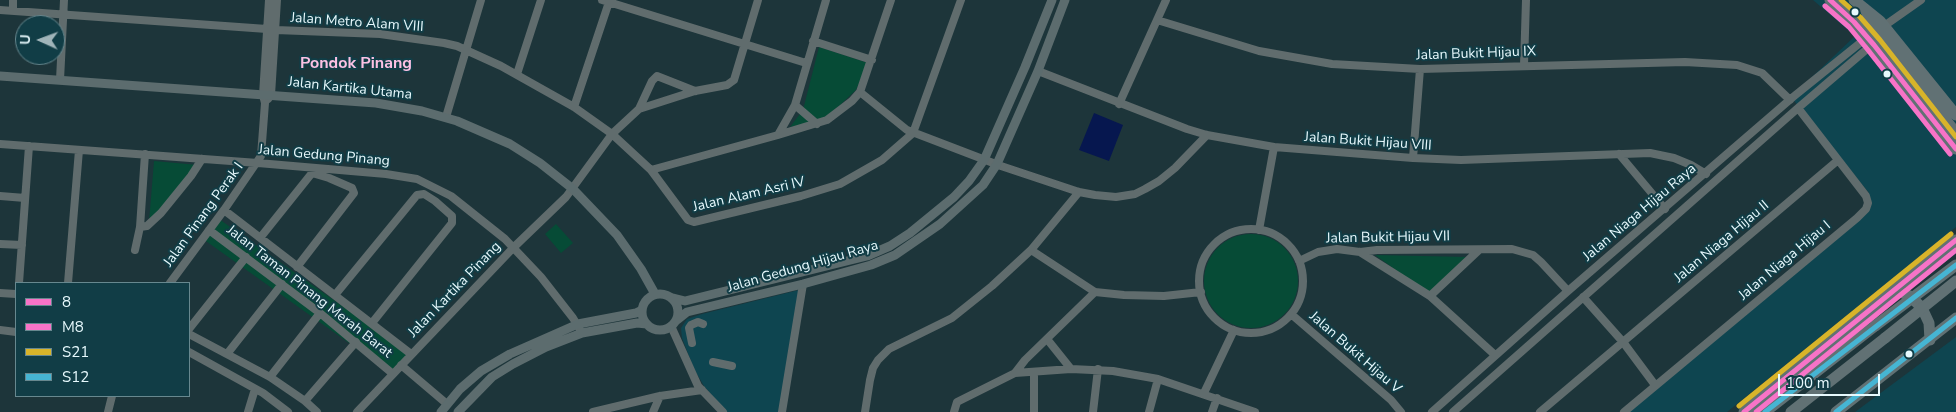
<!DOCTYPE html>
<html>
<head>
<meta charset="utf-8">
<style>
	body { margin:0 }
	#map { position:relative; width:1956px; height:412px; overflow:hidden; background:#1d353a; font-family:"Nunito Sans",sans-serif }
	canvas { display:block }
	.legend { position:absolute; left:15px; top:282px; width:175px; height:115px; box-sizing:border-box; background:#113d46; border:1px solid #67888f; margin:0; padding:6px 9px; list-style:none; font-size:15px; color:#e7f9fd }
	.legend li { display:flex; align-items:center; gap:10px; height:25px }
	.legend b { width:25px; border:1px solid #67888f }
	.north { position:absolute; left:15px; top:15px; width:50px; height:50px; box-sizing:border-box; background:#113d46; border:1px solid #67888f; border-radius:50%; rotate:272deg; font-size:14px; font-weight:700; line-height:20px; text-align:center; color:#e7f9fd }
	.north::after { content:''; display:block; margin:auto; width:18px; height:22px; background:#a0b4b9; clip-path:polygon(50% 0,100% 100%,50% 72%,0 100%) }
	.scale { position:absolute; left:1778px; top:374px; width:102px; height:22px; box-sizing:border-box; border:2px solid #e7f9fd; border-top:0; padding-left:6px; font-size:15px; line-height:18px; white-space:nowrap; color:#e7f9fd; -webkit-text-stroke:4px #113d46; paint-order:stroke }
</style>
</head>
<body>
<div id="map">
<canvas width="1956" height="412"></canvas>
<ul class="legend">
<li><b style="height:6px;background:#f773c7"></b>8</li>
<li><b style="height:6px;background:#f773c7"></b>M8</li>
<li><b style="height:6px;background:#d8b42a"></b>S21</li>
<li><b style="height:6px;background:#46b5d3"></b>S12</li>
</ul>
<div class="north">U</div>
<div class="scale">100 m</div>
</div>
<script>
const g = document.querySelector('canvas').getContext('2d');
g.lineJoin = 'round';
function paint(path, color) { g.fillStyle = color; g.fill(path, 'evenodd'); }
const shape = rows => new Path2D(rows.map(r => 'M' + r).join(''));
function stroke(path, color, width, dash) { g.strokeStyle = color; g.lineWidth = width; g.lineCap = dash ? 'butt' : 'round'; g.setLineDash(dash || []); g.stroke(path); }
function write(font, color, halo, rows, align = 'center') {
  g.font = font + ' "Nunito Sans",sans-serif'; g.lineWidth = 4; g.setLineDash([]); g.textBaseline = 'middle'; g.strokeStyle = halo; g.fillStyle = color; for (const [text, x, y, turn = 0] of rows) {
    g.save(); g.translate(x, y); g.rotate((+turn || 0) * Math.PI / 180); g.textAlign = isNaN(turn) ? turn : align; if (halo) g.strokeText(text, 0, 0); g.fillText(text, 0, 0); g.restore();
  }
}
paint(shape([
	[1813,0,1956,0,1956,227,1727,412,1628,412,1863,215,1869,193,1791,97,1855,36],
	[799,290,781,412,726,412,704,386,694,369,682,338,681,328,687,319,702,314],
	[1956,337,1956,412,1855,412]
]), '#0e4550');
paint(shape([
	[819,47,868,63,856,90,839,106,823,119,790,127,803,110],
	[154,161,198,165,149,222],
	[219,219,410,354,391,373,203,239],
	[556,224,573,243,561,253,545,234],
	'1204 281a47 47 0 1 1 94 0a47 47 0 1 1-94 0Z',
	[1375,255,1468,257,1428,293]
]), '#064b36');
paint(shape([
	[1094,113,1123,125,1109,161,1079,150]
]), '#06174f');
stroke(shape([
	[602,0,806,63],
	[0,10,267,29],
	[13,11,13,0],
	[1157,20,1259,51,1332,64,1420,69,1685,62,1737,65,1762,73,1790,100],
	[1884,26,1921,0],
	[276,30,380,34,444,43,457,46,501,66,574,107,612,134,651,170,688,220,694,222,801,196,840,184,882,160,913,133,961,0],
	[813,41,872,60],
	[1524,65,1526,0],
	[1038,71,1187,129,1207,135,1274,147,1413,158,1461,160,1650,153,1674,158,1691,165,1706,174],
	[517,74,541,0],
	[60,80,64,0],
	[860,92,907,130,1001,166,1079,192,1095,195,1116,197,1135,194,1145,189,1159,181,1175,168,1207,135],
	[268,99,271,95,277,0],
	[1119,104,1166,0],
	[795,105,817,124],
	[574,107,609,2],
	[639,109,652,81,657,76,695,91],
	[446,117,481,0],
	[778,135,827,120,852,101,860,92,891,0],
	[0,144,258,163,386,174,417,179,451,196,505,239,541,277,573,318,582,333],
	[1619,154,1665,209],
	[1413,158,1420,69],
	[651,170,778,135,795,105,826,0],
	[0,196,25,198],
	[224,210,411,354],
	[140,227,147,226,161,213,191,176,202,159],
	'1199 281a52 52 0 1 1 104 0a52 52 0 1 1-104 0Z',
	[209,230,320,313,393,374],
	[1259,230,1274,147],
	[260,238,312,173,329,178,352,188,354,193,297,267],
	[0,244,22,245],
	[135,250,140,227,145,154],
	[1031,250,1095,292,1124,295,1164,296,1201,292],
	[1360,252,1430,296,1495,355],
	[1299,261,1318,252,1337,249,1360,252,1377,250,1512,249,1533,255,1541,262,1568,291],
	[19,283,29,146],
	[68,283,79,150],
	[170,283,224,210,261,156,265,103,263,95,269,0],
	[0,293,16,294],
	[335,295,417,195,424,194,435,201,452,216,452,223,372,323],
	[1430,296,1479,250],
	[1583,297,1623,342,1655,385],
	[1291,314,1391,400,1401,412],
	[671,326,698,386,723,412],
	[189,329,246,257],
	[0,330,16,332],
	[189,334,270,377,305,401,317,412],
	[1047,339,1071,369],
	[692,343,689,328,691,325,698,322,703,324],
	[189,352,263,393,288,412],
	[227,354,282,284],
	[713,362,732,366],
	[401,365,447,404],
	[1015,373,1071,369,1113,371,1158,379,1255,412],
	[1034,373,1034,412],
	[270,377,320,313],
	[1204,393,1234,330],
	[305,401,356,342],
	[108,412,112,396],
	[248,412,255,389],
	[357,412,513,248,566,197,612,134,639,109,695,91,727,85,734,80,758,0],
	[593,412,660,396,702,390],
	[653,412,660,396],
	[782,412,803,284],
	[865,412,870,380,873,368,878,360,889,349,952,318,992,286,1031,250,1079,192],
	[954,412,957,402,1015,373,1025,360,1095,292],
	[1093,412,1098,369],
	[1149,412,1158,379],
	[1212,412,1217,398],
	[1432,412,1568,291,1793,97,1860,43,1865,35],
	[1453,412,1798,108,1867,49,1874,45],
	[1540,412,1837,161],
	[1624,412,1857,218,1866,209,1868,203,1866,196,1798,108]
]), '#606c6d', 8);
stroke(shape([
	[0,76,376,103,422,111,457,121,510,144,540,163,573,189,617,235,641,269,655,294],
	'642 312a18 18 0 1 1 36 0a18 18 0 1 1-36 0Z',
	[673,298,685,301,867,256,890,246,910,233,954,197,969,181,984,160,1025,67,1052,0],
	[677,320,687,312,803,284,871,265,895,255,940,224,983,185,997,164,1038,71,1065,0],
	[441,412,460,389,481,371,510,354,578,324,636,313,642,310],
	[458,412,492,377,513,364,546,347,582,333,637,323,647,324]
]), '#5c6c6e', 9);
stroke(shape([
	[1830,0,1854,22,1874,45,1956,149],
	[1854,0,1880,21,1956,115],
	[1866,11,1871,24,1878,34,1956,133],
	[1895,290,1910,296,1922,308,1929,323,1930,340],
	[1744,412,1956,240],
	[1765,412,1875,326],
	[1791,412,1885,338],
	[1836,412,1956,318]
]), '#617174', 11);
stroke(shape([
	[1875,326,1956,265],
	[1885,338,1956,281]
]), '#617174', 11);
stroke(shape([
	[1830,0,1854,22,1874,45,1956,149],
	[1744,412,1956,240]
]), '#f773c7', 5);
stroke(shape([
	[1825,6,1849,27,1868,50,1950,154],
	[1756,412,1956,250]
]), '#f773c7', 5);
stroke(shape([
	[1841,0,1860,17,1880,40,1956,137],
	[1739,406,1951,234]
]), '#d8b42a', 5);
stroke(shape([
	[1765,412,1956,265],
	[1836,412,1956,318]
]), '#46b5d3', 5);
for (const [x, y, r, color] of [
	[1855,12,4.5,"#e7f9fd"],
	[1887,74,4.5,"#e7f9fd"],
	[1909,354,4.5,"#e7f9fd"]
]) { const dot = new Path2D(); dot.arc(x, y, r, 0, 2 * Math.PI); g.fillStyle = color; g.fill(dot); stroke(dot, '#113d46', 2); }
write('14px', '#e7f9fd', '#113d46', [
	["Jalan Metro Alam VIII",357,23,4],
	["Jalan Bukit Hijau IX",1476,54,-2],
	["Jalan Kartika Utama",350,89,6],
	["Jalan Bukit Hijau VIII",1368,142,4],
	["Jalan Gedung Pinang",324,156,5],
	["Jalan Alam Asri IV",749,195,-13],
	["Jalan Niaga Hijau Raya",1640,213,-40],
	["Jalan Pinang Perak I",204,215,-54],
	["Jalan Bukit Hijau VII",1388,238,-1],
	["Jalan Niaga Hijau II",1722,242,-40],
	["Jalan Niaga Hijau I",1785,261,-40],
	["Jalan Gedung Hijau Raya",803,267,-16],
	["Jalan Kartika Pinang",455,290,-46],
	["Jalan Taman Pinang Merah Barat",309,292,38],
	["Jalan Bukit Hijau V",1355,353,41]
]);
write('bold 16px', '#fbc1e4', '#113d46', [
	["Pondok Pinang",356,64]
]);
</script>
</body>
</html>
